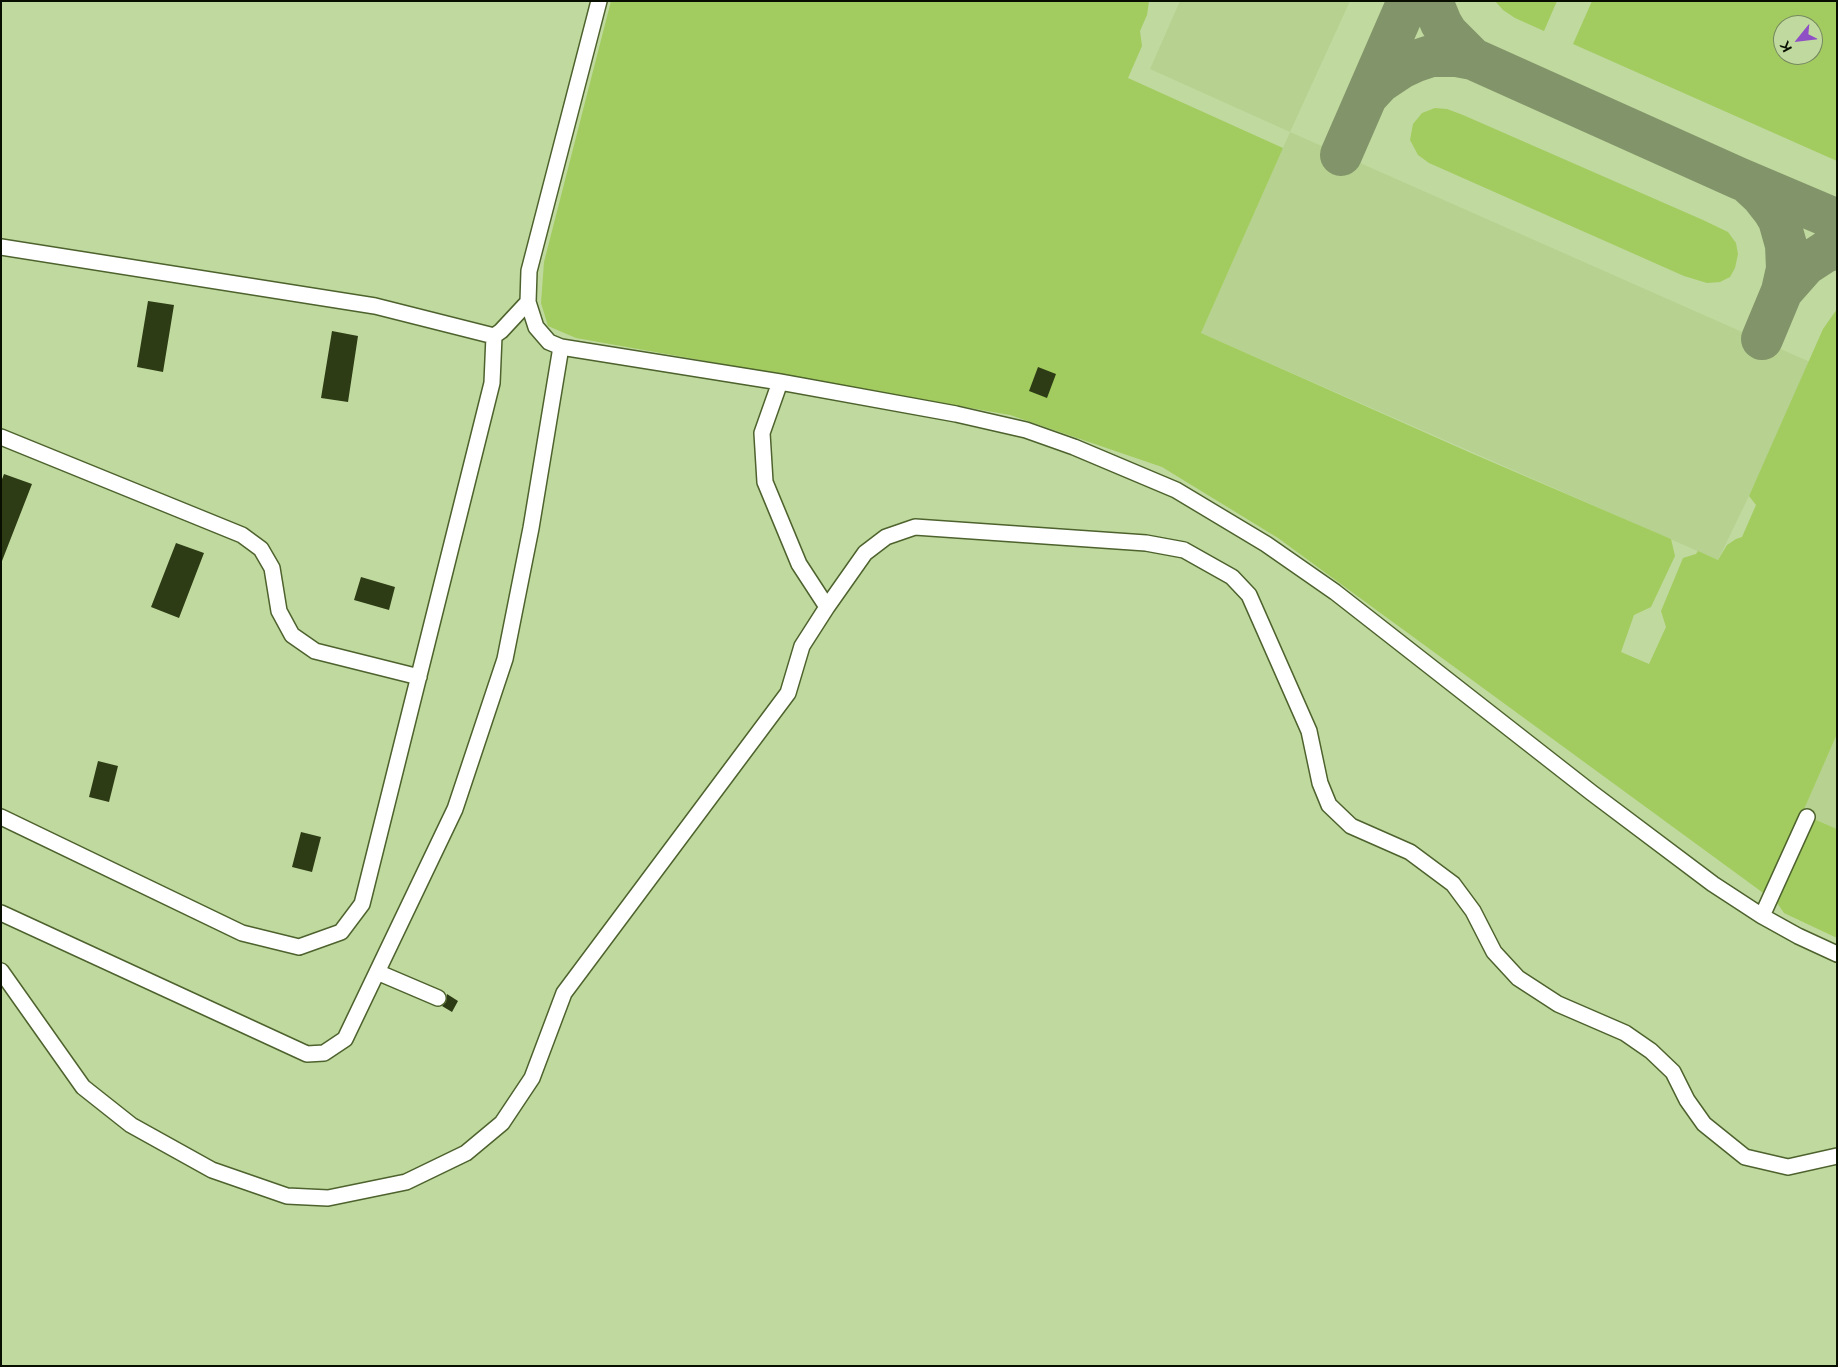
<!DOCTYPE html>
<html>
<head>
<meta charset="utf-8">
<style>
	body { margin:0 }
	#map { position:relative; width:1838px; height:1367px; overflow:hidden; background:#c0d99f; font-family:Helvetica,sans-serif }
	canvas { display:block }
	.frame { position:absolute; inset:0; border:2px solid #080f00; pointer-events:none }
	.north { position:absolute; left:1773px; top:15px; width:50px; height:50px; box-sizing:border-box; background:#c0d99f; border:1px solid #76885f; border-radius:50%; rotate:241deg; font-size:14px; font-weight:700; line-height:20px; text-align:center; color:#080f00 }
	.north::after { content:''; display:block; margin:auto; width:18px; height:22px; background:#9050c5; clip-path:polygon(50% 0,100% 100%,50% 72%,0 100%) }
</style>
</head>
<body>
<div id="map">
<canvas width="1838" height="1367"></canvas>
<div class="frame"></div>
<div class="north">K</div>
</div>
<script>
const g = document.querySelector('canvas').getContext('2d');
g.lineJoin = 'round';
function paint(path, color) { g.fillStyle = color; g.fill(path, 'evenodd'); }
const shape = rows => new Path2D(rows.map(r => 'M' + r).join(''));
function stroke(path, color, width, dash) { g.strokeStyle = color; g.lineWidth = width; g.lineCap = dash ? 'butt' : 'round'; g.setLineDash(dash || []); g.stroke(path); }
paint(shape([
	[1180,1,1350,1,1290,132,1810,362,1749,496,1718,560,1201,333,1290,132,1150,69],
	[1837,734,1837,829,1802,814]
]), '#b6d190');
paint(shape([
	[611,1,1149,1,1147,15,1140,31,1142,46,1128,78,1283,148,1201,333,1471,453,1671,539,1675,556,1651,607,1634,615,1621,652,1649,664,1666,627,1661,611,1683,558,1696,554,1698,551,1718,560,1727,545,1736,539,1742,537,1756,505,1749,496,1823,329,1837,309,1837,734,1802,814,1837,829,1837,938,1784,913,1777,903,1766,895,1278,538,1162,467,1010,415,576,338,548,326,541,303,544,262],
	[1495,1,1557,1,1544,31,1515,18,1503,10],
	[1592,1,1837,1,1837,161,1573,44],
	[1783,25,1813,25,1813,55,1783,55],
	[1435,108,1447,109,1463,115,1703,220,1728,232,1736,243,1738,254,1735,268,1730,277,1720,282,1707,283,1684,276,1429,163,1418,155,1410,140,1413,124,1422,113]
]), '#a2cc5f');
stroke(shape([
	[1432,1,1441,23,1447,33,1473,59],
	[1367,96,1380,82,1401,68,1416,61,1431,56,1457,56,1473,59,1738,178,1837,220],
	[1341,155,1408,1],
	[1747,182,1762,196,1773,210,1779,220,1786,245,1787,269,1782,291,1762,339],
	[1782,291,1805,265,1825,252,1837,248]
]), '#829469', 42);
paint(shape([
	[148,301,174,305,163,372,137,367],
	[332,331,358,336,348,402,321,398],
	[1038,367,1056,374,1047,398,1029,391],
	[4,474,32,484,2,561,1,482],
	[176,543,204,553,179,618,151,607],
	[361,577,395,587,389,610,354,600],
	[98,761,118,766,109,802,89,797],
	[301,832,321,837,312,872,292,867],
	[447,994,458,1001,452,1012,442,1006,446,1002]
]), '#2d3c15');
const minor = shape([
	[599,1,529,271,528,302,536,327,549,342,561,347,780,382,956,414,1026,430,1074,447,1176,490,1266,544,1335,592,1592,793,1713,884,1762,916,1798,936,1837,954],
	[1,247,375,306,494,336,501,331,528,302],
	[1,437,242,535,261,549,272,568,279,611,292,635,315,651,419,677],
	[827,607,865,553,886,537,915,527,1146,543,1184,550,1232,577,1249,595,1309,731,1320,783,1329,805,1351,826,1410,852,1453,884,1473,911,1494,952,1518,978,1558,1004,1625,1033,1651,1051,1673,1072,1687,1100,1704,1124,1745,1157,1788,1167,1837,1156],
	[1,817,242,933,299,947,341,932,362,904,492,383,494,336],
	[1,913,307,1054,324,1053,345,1039,455,809,505,659,531,528,561,347],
	[1762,916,1807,817],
	[1,971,83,1087,131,1125,212,1170,287,1196,328,1198,406,1182,466,1153,502,1123,532,1078,564,993,788,693,802,646,827,607,799,564,765,482,762,433,780,382],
	[377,972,438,998]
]);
stroke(minor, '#4d622d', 18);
stroke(minor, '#fff', 15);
</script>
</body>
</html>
